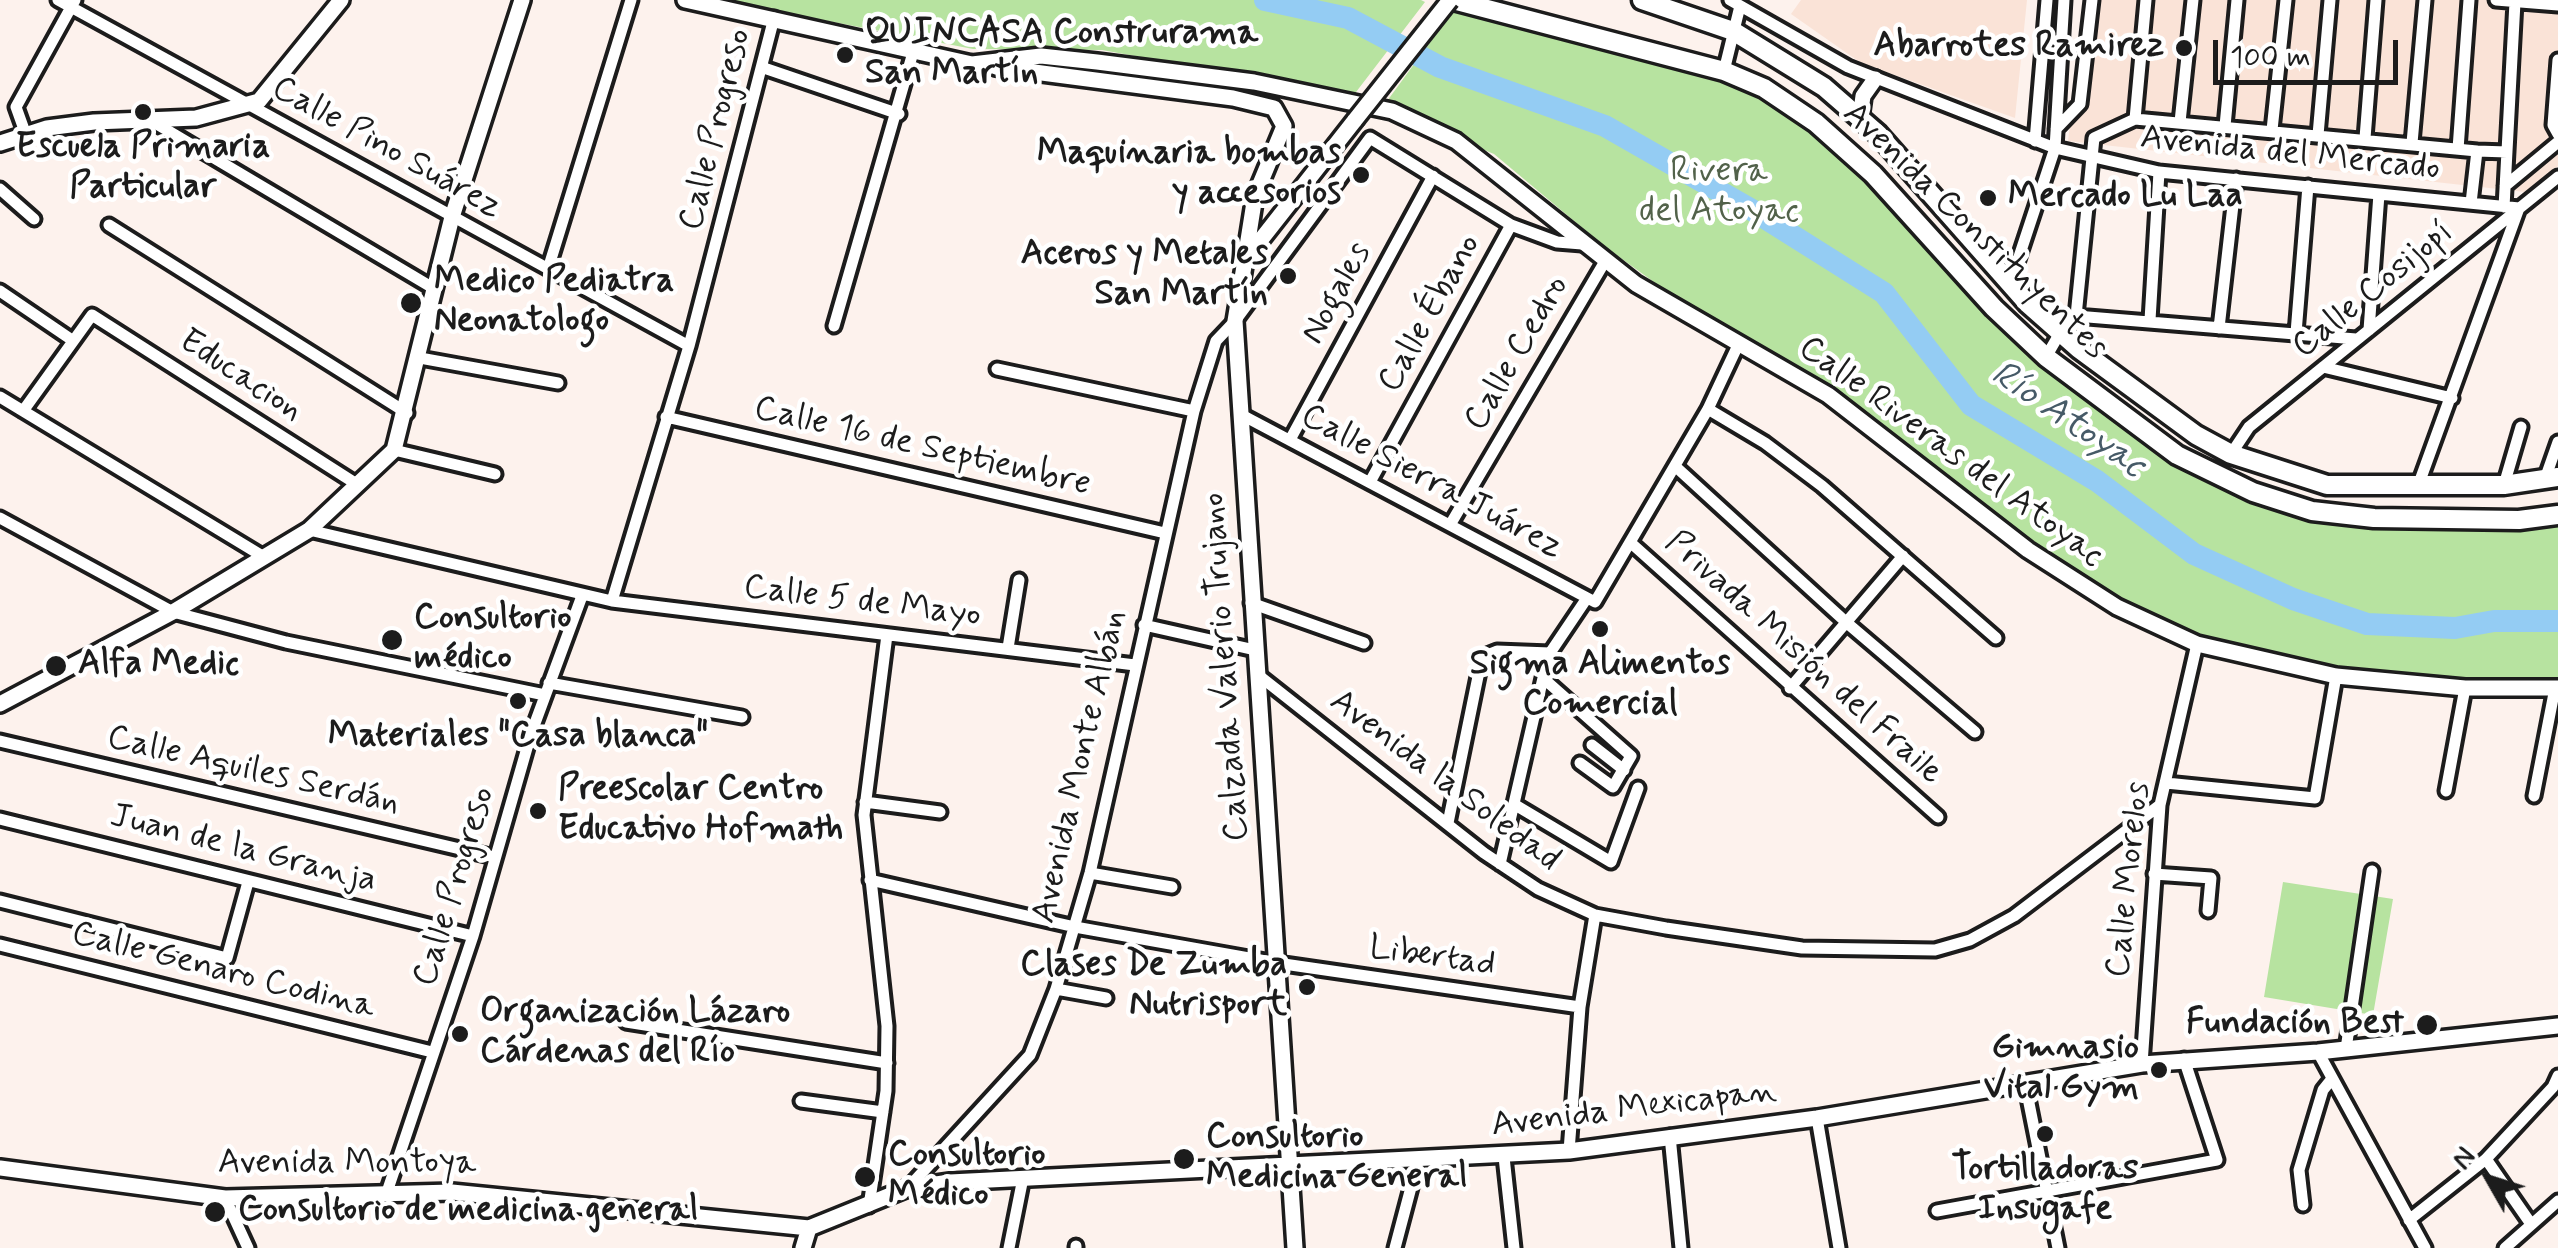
<!DOCTYPE html>
<html>
<head>
<meta charset="utf-8">
<style>
	body { margin:0 }
	#map { position:relative; width:2558px; height:1248px; overflow:hidden; background:#fdf2ed; font-family:Mynerve,sans-serif }
	canvas { display:block }
	.north { position:absolute; left:2438px; top:1128px; width:100px; height:100px; -webkit-text-stroke:8px #fff; paint-order:stroke; rotate:309deg; font-size:28px; font-weight:700; line-height:40px; text-align:center; color:#1c1c1c }
	.north::after { content:''; display:block; margin:auto; width:35px; height:45px; background:#1c1c1c; clip-path:polygon(50% 0,100% 100%,50% 72%,0 100%) }
	.scale { position:absolute; left:2213px; top:40px; width:185px; height:45px; box-sizing:border-box; border:5px solid #1c1c1c; border-top:0; padding-left:12px; font-size:30px; line-height:35px; white-space:nowrap; color:#1c1c1c; -webkit-text-stroke:8px #fff; paint-order:stroke }
</style>
</head>
<body>
<div id="map">
<canvas width="2558" height="1248"></canvas>
<div class="north">N</div>
<div class="scale">100 m</div>
</div>
<script>
const g = document.querySelector('canvas').getContext('2d');
g.lineJoin = 'round';
function paint(path, color) { g.fillStyle = color; g.fill(path, 'evenodd'); }
const shape = rows => new Path2D(rows.map(r => 'M' + r).join(''));
function stroke(path, color, width, dash) { g.strokeStyle = color; g.lineWidth = width; g.lineCap = dash ? 'butt' : 'round'; g.setLineDash(dash || []); g.stroke(path); }
function write(font, color, halo, rows, align = 'center') {
  g.font = font + ' Mynerve,sans-serif'; g.lineWidth = 9; g.setLineDash([]); g.textBaseline = 'middle'; g.strokeStyle = halo; g.fillStyle = color; for (const [text, x, y, turn = 0] of rows) {
    g.save(); g.translate(x, y); g.rotate((+turn || 0) * Math.PI / 180); g.textAlign = isNaN(turn) ? turn : align; if (halo) g.strokeText(text, 0, 0); g.fillText(text, 0, 0); g.restore();
  }
}
paint(shape([
	[1801,0,2027,0,2015,118,1861,63,1791,14],
	[2085,0,2558,0,2558,166,2525,192,2068,141]
]), '#fae3d7');
paint(shape([
	[719,0,1421,0,1425,2,1353,96,1102,50,973,49],
	[1455,8,1764,88,1873,174,1994,308,2177,455,2312,511,2558,513,2558,688,2336,676,2197,644,2063,574,1888,438,1737,342,1604,246,1494,154,1382,108],
	[2283,882,2393,899,2373,1015,2264,997]
]), '#b7e3a0');
stroke(shape([
	[1265,0,1348,18,1440,67,1605,126,1752,210,1884,293,1971,405,2097,481,2194,554,2293,599,2367,624,2455,628,2494,621,2558,621]
]), '#94ccf3', 22);
const street = shape([
	[58,0,689,346],
	[1730,0,1848,67,2055,148,2159,172,2519,208,2418,486],
	[2496,0,2558,5],
	[2558,60,2553,125,2558,134],
	[764,68,899,114],
	[1724,71,1740,6],
	[2135,119,2146,0],
	[150,120,433,288],
	[2180,122,2193,0],
	[2225,126,2237,0],
	[2056,129,2080,104,2092,0],
	[2272,130,2286,0],
	[26,135,16,107,75,0],
	[2318,135,2330,0],
	[2365,138,2376,0],
	[2035,141,2047,0],
	[2412,143,2425,0],
	[2458,149,2469,0],
	[2477,151,2507,152],
	[2505,186,2558,142],
	[0,189,34,219],
	[2504,207,2515,2],
	[109,225,407,413],
	[548,269,631,0],
	[2010,284,2055,148,2064,0],
	[0,291,72,340],
	[2076,316,2094,138,2135,119,2477,151,2471,203],
	[2150,320,2159,172],
	[834,326,914,49],
	[2219,328,2236,179],
	[2369,330,2379,194],
	[2296,333,2308,186],
	[2046,357,2064,326,2076,316,2356,339],
	[420,358,558,383],
	[2323,367,2452,398],
	[997,369,1194,411],
	[0,397,264,557],
	[1708,409,1765,443,1822,486,1996,638],
	[23,411,92,315,358,485],
	[1240,414,1595,602,1708,409,1739,343],
	[666,417,1165,533],
	[1291,438,1433,176],
	[394,450,495,474],
	[2231,454,2249,427,2558,177],
	[1676,467,1847,623,1975,732],
	[2545,479,2558,442],
	[1370,482,1511,225],
	[2504,485,2521,427],
	[0,518,173,612,286,642,545,695],
	[1450,525,1604,263],
	[309,530,612,601,1135,665],
	[1631,543,1938,817],
	[612,601,689,346,774,18],
	[1251,603,1364,643],
	[1144,625,1255,650],
	[1008,648,1019,580],
	[1257,674,1484,853,1538,889,1595,915,1666,928,1802,948,1935,950,1970,940,2014,916,2160,805],
	[549,683,742,717],
	[1790,688,1903,556],
	[0,741,494,857],
	[1592,745,1624,770],
	[2166,783,2315,798,2336,676],
	[2446,791,2465,688],
	[2534,796,2555,688],
	[865,802,940,812],
	[1517,806,1611,862,1638,788],
	[0,819,473,936],
	[1448,823,1482,657,1497,651,1550,653,1587,598],
	[1500,864,1543,678,1631,756,1613,787,1580,763],
	[1090,873,1172,887],
	[2154,874,2211,878,2208,911],
	[870,880,1075,927,1277,963,1580,1007],
	[0,901,227,958,248,882],
	[0,945,432,1052],
	[1056,989,1106,998],
	[626,1022,887,1063],
	[2346,1049,2372,871],
	[2318,1052,2425,1248],
	[2142,1064,2160,805,2197,644],
	[2025,1083,2058,1248],
	[801,1101,883,1112],
	[1817,1118,1839,1248],
	[1670,1136,1681,1248],
	[1569,1151,1580,1007,1595,915],
	[1504,1157,1514,1248],
	[2486,1159,2531,1224],
	[908,1188,1030,1055,1056,989,1090,873,1194,411,1216,341,1235,321,1370,138,1511,225,1557,242,1582,244],
	[386,1195,473,936,531,734,582,596],
	[225,1198,248,1248],
	[2303,1205,2299,1170,2323,1090,2331,1080],
	[869,1206,886,1091,887,1026,864,815,887,635],
	[1937,1211,2217,1160,2184,1059],
	[2409,1220,2486,1159,2553,1087,2558,1076],
	[1009,1248,1023,1178],
	[1076,1248,1076,1246],
	[1395,1248,1418,1161],
	[2505,1248,2558,1201]
]);
const secondary = shape([
	[685,0,972,64,1041,56,1097,62,1254,82,1392,111,1456,141,1636,284,1828,395,2028,550,2117,607,2197,644,2336,676,2465,688,2558,688],
	[996,67,1233,98,1274,108,1284,126,1255,196,1245,259],
	[1860,118,1863,96,1875,79],
	[0,143,47,128,94,122,196,118,259,101,341,0],
	[0,704,173,612,309,530,394,450,452,217,522,0],
	[0,1168,225,1198,452,1192,809,1228,908,1188,950,1182,1569,1151,1817,1118,2142,1064,2318,1052,2558,1026],
	[803,1248,809,1228],
	[1295,1248,1235,321,1245,260,1355,120]
]);
const primary = shape([
	[1453,0,1724,71,1764,88,1816,123,1873,174,1994,308,2046,357,2177,455,2253,492,2312,511,2374,518,2519,520,2558,515],
	[1642,0,1733,31,1824,87,1878,134,2028,304,2079,349,2196,435,2231,454,2327,485,2504,485,2558,477]
]);
stroke(street, '#1c1c1c', 19);
stroke(secondary, '#1c1c1c', 22);
stroke(primary, '#1c1c1c', 25);
stroke(street, '#fff', 11);
stroke(secondary, '#fff', 15);
stroke(primary, '#fff', 18);
const secondaryBridge = shape([
	[1355,120,1450,0]
]);
stroke(secondaryBridge, '#1c1c1c', 22, []);
stroke(secondaryBridge, '#fff', 15);
for (const [x, y, r, color] of [
	[2184,48,10,"#1c1c1c"],
	[845,55,10,"#1c1c1c"],
	[143,112,10,"#1c1c1c"],
	[1361,175,10,"#1c1c1c"],
	[1988,198,10,"#1c1c1c"],
	[1288,276,10,"#1c1c1c"],
	[411,303,12,"#1c1c1c"],
	[1600,629,10,"#1c1c1c"],
	[392,640,12,"#1c1c1c"],
	[56,666,12,"#1c1c1c"],
	[518,701,10,"#1c1c1c"],
	[538,811,10,"#1c1c1c"],
	[1307,987,10,"#1c1c1c"],
	[2427,1025,12,"#1c1c1c"],
	[460,1034,10,"#1c1c1c"],
	[2159,1070,10,"#1c1c1c"],
	[2045,1134,10,"#1c1c1c"],
	[1184,1159,12,"#1c1c1c"],
	[865,1177,12,"#1c1c1c"],
	[215,1212,12,"#1c1c1c"]
]) { const dot = new Path2D(); dot.arc(x, y, r, 0, 2 * Math.PI); g.fillStyle = color; g.fill(dot); stroke(dot, '#fff', 4); }
write('bold 35px', '#1c1c1c', '#fff', [
	["QUINCASA Construrama",865,35],
	["San Martín",865,75],
	["Abarrotes Ramirez",2164,48,"right"],
	["Escuela Primaria",143,149,"center"],
	["Particular",143,189,"center"],
	["Maquinaria bombas",1341,155,"right"],
	["y accesorios",1341,195,"right"],
	["Mercado Lu Laa",2008,198],
	["Aceros y Metales",1268,256,"right"],
	["San Martín",1268,296,"right"],
	["Medico Pediatra",434,283],
	["Neonatologo",434,323],
	["Consultorio",414,620],
	["médico",414,660],
	["Alfa Medic",78,666],
	["Sigma Alimentos",1600,666,"center"],
	["Comercial",1600,706,"center"],
	["Materiales \"Casa blanca\"",518,738,"center"],
	["Preescolar Centro",558,791],
	["Educativo Hofmath",558,831],
	["Clases De Zumba",1287,967,"right"],
	["Nutrisport",1287,1007,"right"],
	["Organización Lázaro",480,1014],
	["Cárdenas del Río",480,1054],
	["Fundación Best",2404,1025,"right"],
	["Gimnasio",2139,1050,"right"],
	["Vital Gym",2139,1090,"right"],
	["Consultorio",1206,1139],
	["Medicina General",1206,1179],
	["Consultorio",888,1157],
	["Médico",888,1197],
	["Tortilladoras",2045,1171,"center"],
	["Insugafe",2045,1211,"center"],
	["Consultorio de medicina general",238,1212]
], 'left');
write('35px', '#1c1c1c', '#fff', [
	["Calle Progreso",717,130,-76],
	["Calle Pino Suárez",386,149,29],
	["Avenida del Mercado",2290,155,6],
	["Avenida Constituyentes",1974,232,44],
	["Calle Cosijopí",2374,291,-39],
	["Nogales",1338,294,-62],
	["Calle Ébano",1431,314,-61],
	["Calle Cedro",1518,354,-60],
	["Educacion",240,377,33],
	["Calle 16 de Septiembre",922,448,13],
	["Calle Riveras del Atoyac",1950,453,36],
	["Calle Sierra Juárez",1431,483,28],
	["Calle 5 de Mayo",862,603,7],
	["Privada Misión del Fraile",1803,659,42],
	["Calzada Valerio Trujano",1227,667,-94],
	["Avenida Monte Albán",1081,767,-77],
	["Calle Aquiles Serdán",253,772,13],
	["Avenida la Soledad",1444,782,37],
	["Juan de la Granja",243,850,14],
	["Calle Morelos",2130,880,-84],
	["Calle Progreso",456,887,-73],
	["Libertad",1432,958,8],
	["Calle Genaro Codina",223,972,14],
	["Avenida Mexicapan",1634,1110,-7],
	["Avenida Montoya",347,1165]
]);
write('35px', '#52624a', '#fff', [
	["Rivera",1719,173],
	["del Atoyac",1719,213]
]);
write('italic 38px', '#465a67', '#fff', [
	["Río Atoyac",2067,421,34]
]);
</script>
</body>
</html>
